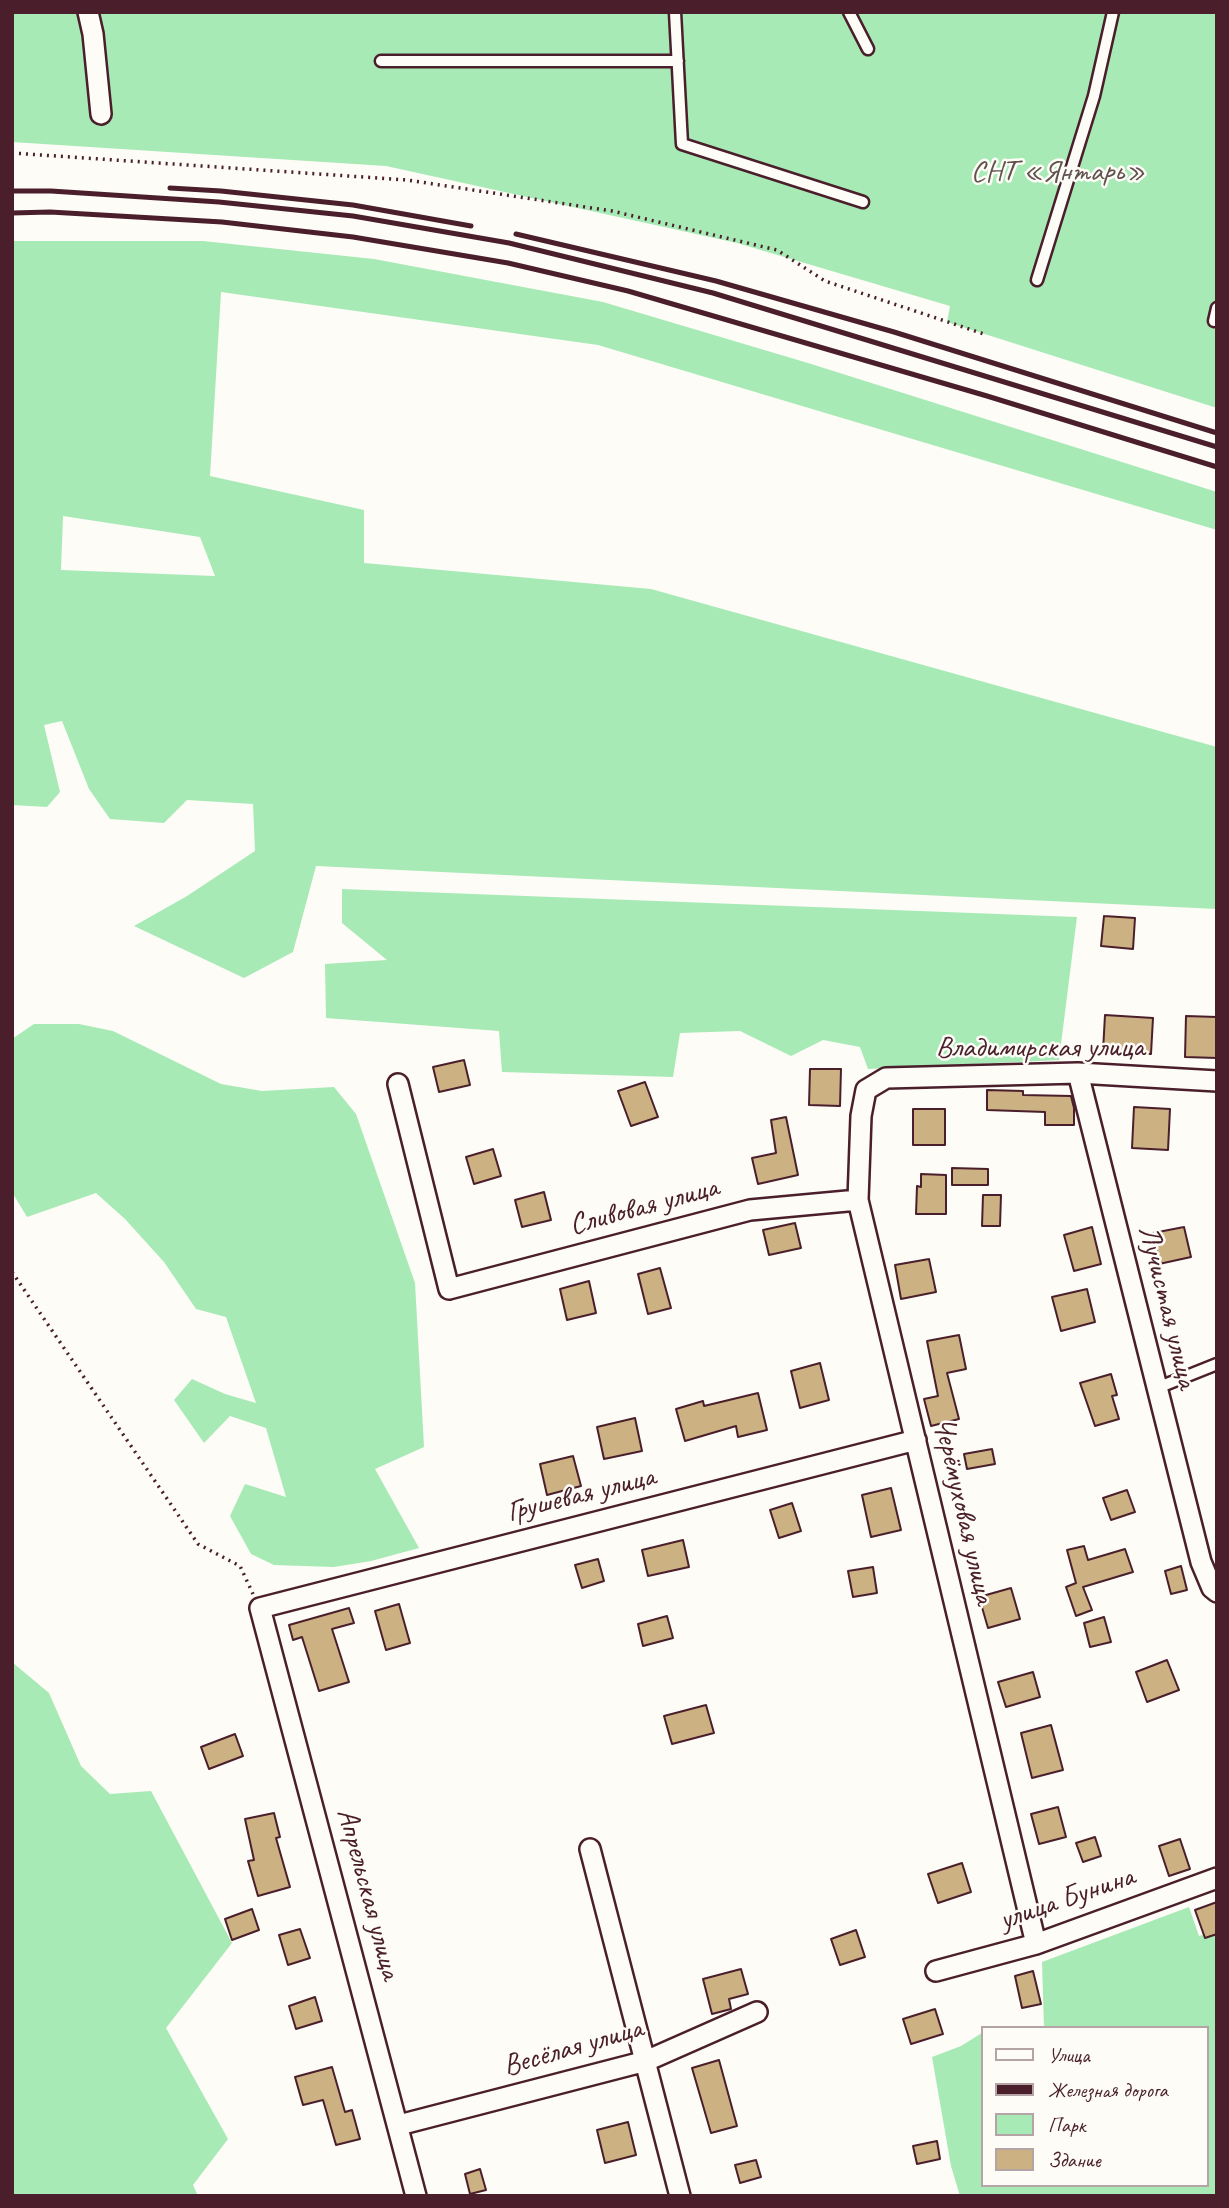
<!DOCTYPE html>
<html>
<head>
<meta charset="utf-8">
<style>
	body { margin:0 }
	#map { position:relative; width:1229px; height:2208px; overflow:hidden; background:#fdfcf7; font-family:Caveat,sans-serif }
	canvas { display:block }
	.frame { position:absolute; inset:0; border:14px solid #4a1f2b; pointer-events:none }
	.legend { position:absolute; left:981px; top:2026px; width:228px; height:161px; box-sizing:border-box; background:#fdfcf7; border:2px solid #b5a4a5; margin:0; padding:9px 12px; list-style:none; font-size:21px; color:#4a1f2b }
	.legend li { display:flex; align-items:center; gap:14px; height:35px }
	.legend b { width:35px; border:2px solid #b5a4a5 }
</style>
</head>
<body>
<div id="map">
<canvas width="1229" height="2208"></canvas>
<div class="frame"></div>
<ul class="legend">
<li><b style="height:9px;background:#fdfcf7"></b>Улица</li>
<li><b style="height:9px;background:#4a1f2b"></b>Железная дорога</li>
<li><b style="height:19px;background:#a7eab5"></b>Парк</li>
<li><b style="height:19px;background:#ccb182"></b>Здание</li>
</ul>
</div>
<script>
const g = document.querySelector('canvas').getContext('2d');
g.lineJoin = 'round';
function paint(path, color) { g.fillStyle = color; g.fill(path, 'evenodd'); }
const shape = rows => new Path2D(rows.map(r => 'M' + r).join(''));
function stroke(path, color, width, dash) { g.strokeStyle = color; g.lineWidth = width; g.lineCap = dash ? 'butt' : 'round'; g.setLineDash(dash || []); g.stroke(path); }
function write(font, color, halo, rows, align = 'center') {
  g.font = font + ' Caveat,sans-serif'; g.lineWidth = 5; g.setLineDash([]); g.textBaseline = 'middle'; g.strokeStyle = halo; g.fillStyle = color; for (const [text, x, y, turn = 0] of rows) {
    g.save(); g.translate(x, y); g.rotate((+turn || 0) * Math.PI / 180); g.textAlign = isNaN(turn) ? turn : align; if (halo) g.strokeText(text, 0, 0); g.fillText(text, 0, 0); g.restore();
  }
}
paint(shape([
	[12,12,1217,12,1217,408,947,322,950,306,737,243,386,166,12,142],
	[12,241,203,241,374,259,603,302,808,363,1217,492,1217,530,598,345,221,292,210,476,364,510,364,563,651,589,1217,747,1217,909,316,866,293,952,244,978,134,926,187,896,255,851,253,804,187,800,164,823,110,819,89,789,62,721,44,725,60,792,47,807,12,805],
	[63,516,200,537,215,576,61,570],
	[342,889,1077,917,1059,1060,868,1069,860,1047,823,1040,791,1056,740,1031,680,1033,673,1077,502,1072,499,1031,326,1018,325,964,387,960,342,923],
	[34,1024,79,1024,113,1031,221,1084,262,1091,334,1087,356,1114,415,1283,424,1447,375,1469,419,1548,371,1561,334,1567,274,1565,251,1554,230,1516,245,1484,286,1497,266,1428,230,1416,204,1443,174,1400,192,1379,225,1394,256,1403,226,1317,196,1309,164,1262,125,1219,96,1193,27,1217,12,1192,12,1039],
	[12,1662,49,1693,81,1766,110,1794,151,1791,232,1943,166,2028,228,2139,193,2185,198,2196,12,2196],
	[1189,1907,1199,1936,1217,1930,1217,2196,960,2196,951,2166,932,2057,961,2046,982,2033,982,2185,1206,2185,1206,2028,1044,2028,1042,1962]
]), '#a7eab5');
const building = shape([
	[1104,916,1135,918,1133,949,1101,946,1104,916],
	[1105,1015,1153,1018,1151,1054,1103,1051,1105,1015],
	[1186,1016,1217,1017,1217,1058,1185,1057,1186,1016],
	[464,1060,470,1085,439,1092,433,1067,464,1060],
	[810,1069,841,1069,840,1106,809,1105,810,1069],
	[645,1082,658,1117,631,1126,618,1091,645,1082],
	[987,1090,1023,1091,1023,1095,1071,1096,1074,1108,1074,1125,1045,1125,1045,1112,987,1110,987,1090],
	[1134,1107,1170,1109,1168,1150,1132,1148,1134,1107],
	[913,1109,945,1109,945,1145,913,1145,913,1109],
	[786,1117,798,1175,758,1184,752,1158,776,1153,771,1120,786,1117],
	[493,1149,501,1176,474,1184,466,1157,493,1149],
	[952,1168,988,1169,988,1185,952,1185,952,1168],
	[921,1174,946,1175,946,1214,916,1214,917,1186,921,1187,921,1174],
	[544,1192,551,1220,522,1227,515,1200,544,1192],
	[983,1195,1001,1195,1000,1226,982,1226,983,1195],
	[795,1223,801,1248,769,1255,763,1230,795,1223],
	[1092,1227,1101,1264,1074,1271,1064,1235,1092,1227],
	[1184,1227,1191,1257,1159,1264,1153,1233,1184,1227],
	[929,1259,936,1292,901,1299,895,1265,929,1259],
	[660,1268,671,1308,648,1314,638,1274,660,1268],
	[589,1281,596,1313,567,1320,560,1289,589,1281],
	[1087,1289,1095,1322,1061,1331,1052,1297,1087,1289],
	[959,1335,966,1369,947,1373,959,1419,931,1426,924,1399,938,1396,927,1341,959,1335],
	[820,1363,829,1400,800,1408,791,1371,820,1363],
	[1111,1374,1117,1395,1112,1396,1119,1419,1095,1426,1080,1383,1111,1374],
	[758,1393,767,1430,738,1437,736,1426,685,1441,676,1409,703,1401,704,1406,758,1393],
	[635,1418,642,1451,604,1459,597,1427,635,1418],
	[992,1449,995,1464,967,1469,964,1454,992,1449],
	[573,1456,581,1486,547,1495,540,1464,573,1456],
	[891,1488,901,1530,871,1537,862,1495,891,1488],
	[1127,1490,1135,1512,1111,1520,1103,1498,1127,1490],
	[792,1503,801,1531,779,1538,770,1510,792,1503],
	[683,1540,689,1567,648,1576,642,1550,683,1540],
	[1084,1546,1088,1560,1125,1549,1133,1572,1083,1587,1092,1610,1076,1616,1066,1587,1076,1583,1067,1550,1084,1546],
	[598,1559,604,1581,582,1588,575,1565,598,1559],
	[1181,1566,1187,1590,1171,1594,1165,1571,1181,1566],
	[873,1567,877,1593,853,1597,848,1571,873,1567],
	[1011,1588,1020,1619,988,1628,979,1597,1011,1588],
	[399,1604,410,1643,386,1650,375,1611,399,1604],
	[349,1608,354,1623,332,1629,349,1682,319,1691,302,1637,293,1640,289,1625,349,1608],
	[667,1616,673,1638,643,1646,638,1624,667,1616],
	[1104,1617,1111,1642,1090,1647,1084,1623,1104,1617],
	[1167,1660,1179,1690,1147,1702,1136,1672,1167,1660],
	[1033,1672,1040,1697,1006,1707,998,1682,1033,1672],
	[706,1705,714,1733,672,1744,664,1716,706,1705],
	[1051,1725,1063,1770,1032,1778,1021,1733,1051,1725],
	[235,1734,243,1756,209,1769,201,1747,235,1734],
	[1058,1807,1066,1837,1039,1844,1031,1814,1058,1807],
	[274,1813,280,1837,276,1838,290,1887,258,1896,248,1861,254,1860,245,1819,274,1813],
	[1095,1837,1101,1856,1083,1862,1076,1843,1095,1837],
	[1180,1839,1190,1869,1169,1876,1159,1846,1180,1839],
	[962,1863,971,1892,938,1903,928,1874,962,1863],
	[1217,1902,1217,1934,1205,1938,1195,1910,1217,1902],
	[252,1909,259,1930,232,1940,225,1919,252,1909],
	[300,1929,310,1958,288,1965,279,1935,300,1929],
	[856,1930,865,1957,840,1965,831,1939,856,1930],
	[741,1969,748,1994,729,1999,731,2009,712,2014,703,1979,741,1969],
	[1033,1971,1041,2004,1022,2008,1015,1976,1033,1971],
	[315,1997,322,2021,296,2029,289,2006,315,1997],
	[935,2009,943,2034,911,2044,903,2019,935,2009],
	[719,2060,737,2126,711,2133,692,2068,719,2060],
	[332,2067,345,2112,352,2110,360,2139,336,2145,323,2100,303,2105,295,2077,332,2067],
	[628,2122,636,2155,605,2163,597,2130,628,2122],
	[937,2141,940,2159,917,2164,913,2146,937,2141],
	[756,2160,761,2177,740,2183,735,2165,756,2160],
	[480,2169,486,2190,470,2194,465,2174,480,2169]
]);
paint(building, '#ccb182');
stroke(building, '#4a1f2b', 2);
const lane = shape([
	[675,12,682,144,863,202],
	[849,12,868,49],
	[381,61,678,61],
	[1037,280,1094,96,1113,12],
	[1214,321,1217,308],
	[1157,1388,1217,1364]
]);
const street = shape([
	[88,12,93,34,101,114],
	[1078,1073,1201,1562,1212,1588,1217,1592],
	[398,1084,449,1289,750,1210,858,1200],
	[590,1849,680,2196],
	[1036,1944,858,1200,861,1116,866,1090,886,1078,1078,1073,1217,1081],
	[936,1971,1036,1944,1217,1878],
	[399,2125,646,2061,757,2012],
	[416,2196,260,1608,916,1440]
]);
stroke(lane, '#4a1f2b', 15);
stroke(street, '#4a1f2b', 24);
stroke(shape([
	[12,153,407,180,612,211,777,250,825,281,984,334],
	[12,1272,198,1544,240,1566,253,1594]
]), '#4a1f2b', 3.5, [2, 5]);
stroke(lane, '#fdfcf7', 10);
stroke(street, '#fdfcf7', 19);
stroke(shape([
	[170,188,221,191,353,205,471,226],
	[12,191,51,191,219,202,353,216,509,243,713,293,1217,447],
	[12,213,50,212,222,222,353,237,508,263,628,291,987,396,1217,467],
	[516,234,716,281,894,332,1217,433]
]), '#4a1f2b', 5);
write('30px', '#61524e', '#fdfcf7', [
	["СНТ «Янтарь»",1058,172]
]);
write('30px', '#4a1f2b', '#fdfcf7', [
	["Владимирская улица",1040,1048],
	["Сливовая улица",644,1207,-15],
	["Лучистая улица",1167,1307,76],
	["Грушевая улица",581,1495,-14],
	["Черёмуховая улица",963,1511,77],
	["Апрельская улица",368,1894,75],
	["улица Бунина",1067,1899,-19],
	["Весёлая улица",573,2048,-16]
]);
</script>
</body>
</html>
